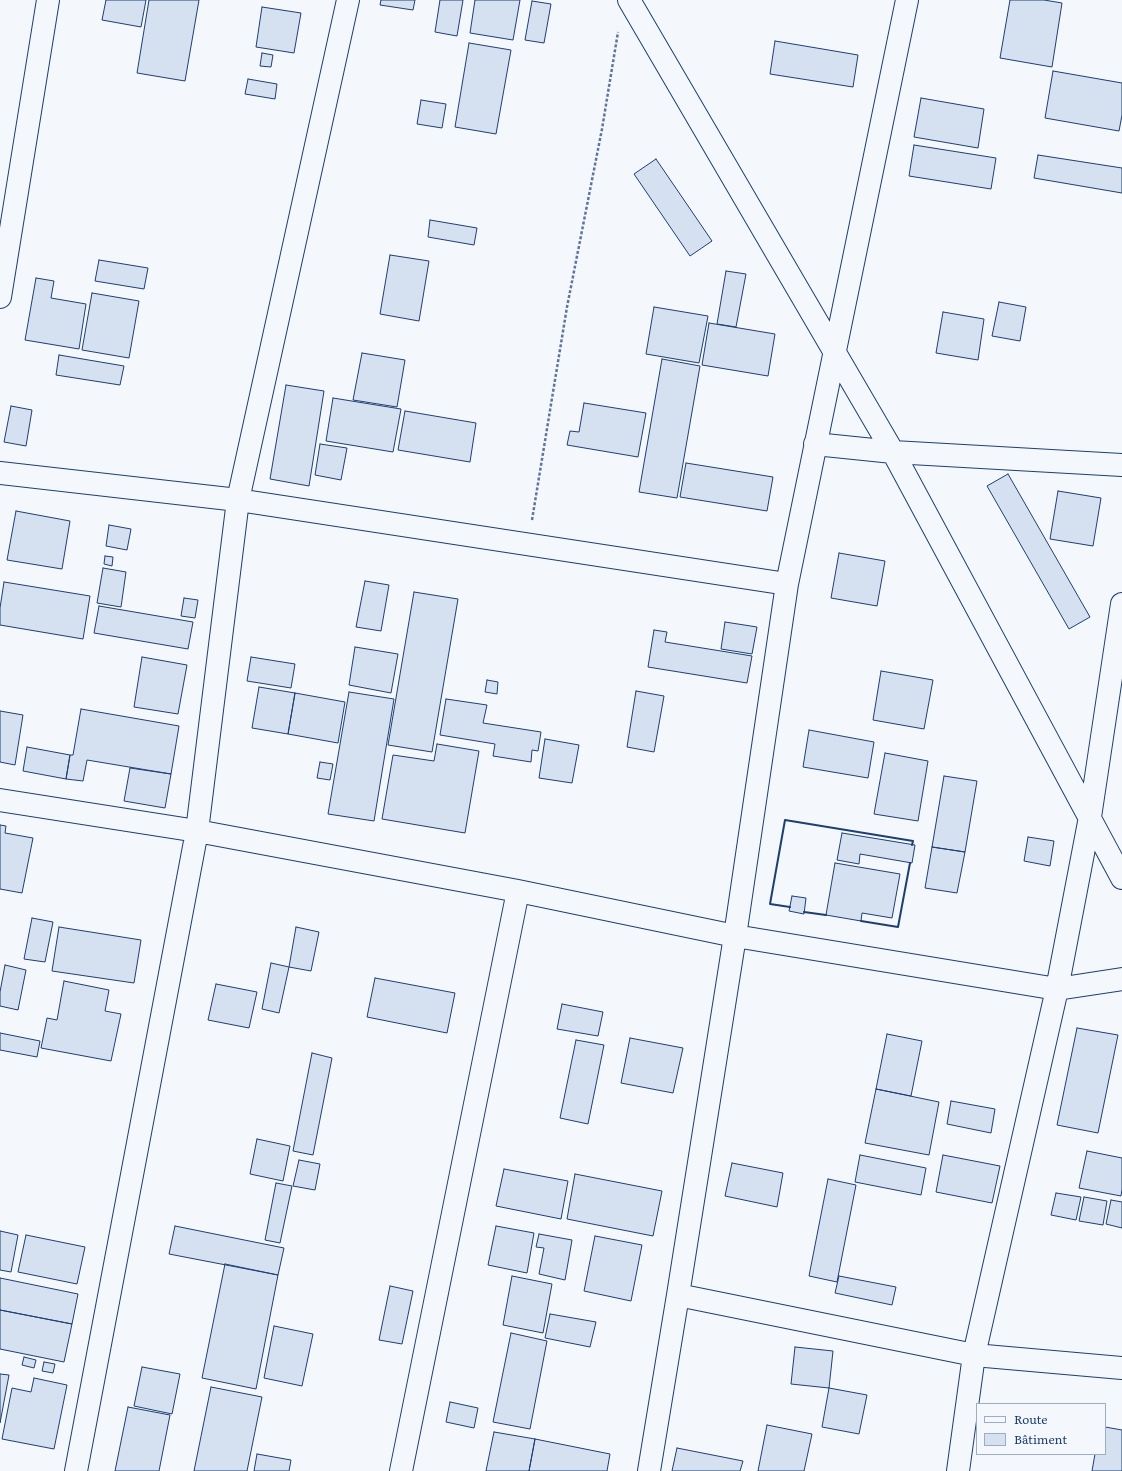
<!DOCTYPE html>
<html>
<head>
<meta charset="utf-8">
<style>
	body { margin:0 }
	#map { position:relative; width:1122px; height:1471px; overflow:hidden; background:#f4f7fb; font-family:Literata,serif }
	canvas { display:block }
	.legend { position:absolute; left:976px; top:1403px; width:130px; height:52px; box-sizing:border-box; background:#f4f7fb; border:1px solid #9eadc5; margin:0; padding:5px 7px; list-style:none; font-size:12px; color:#1d3f73 }
	.legend li { display:flex; align-items:center; gap:8px; height:20px }
	.legend b { width:20px; border:1px solid #9eadc5 }
</style>
</head>
<body>
<div id="map">
<canvas width="1122" height="1471"></canvas>
<ul class="legend">
<li><b style="height:5px;background:#f4f7fb"></b>Route</li>
<li><b style="height:11px;background:#d5e0f0"></b>Bâtiment</li>
</ul>
</div>
<script>
const g = document.querySelector('canvas').getContext('2d');
g.lineJoin = 'round';
function paint(path, color) { g.fillStyle = color; g.fill(path, 'evenodd'); }
const shape = rows => new Path2D(rows.map(r => 'M' + r).join(''));
function stroke(path, color, width, dash) { g.strokeStyle = color; g.lineWidth = width; g.lineCap = dash ? 'butt' : 'round'; g.setLineDash(dash || []); g.stroke(path); }
const building = shape([
	[106,0,146,0,141,27,102,20,106,0],
	[149,0,199,0,185,81,137,73,149,0],
	[381,0,415,0,413,10,380,5,381,0],
	[440,0,463,0,457,36,435,32,440,0],
	[475,0,520,0,513,40,470,33,475,0],
	[1010,0,1044,0,1062,3,1052,67,1000,58,1010,0],
	[532,1,551,4,544,43,525,40,532,1],
	[262,7,301,13,294,53,256,47,262,7],
	[775,41,858,55,853,87,770,74,775,41],
	[469,43,511,50,496,134,455,127,469,43],
	[262,53,273,55,271,67,260,66,262,53],
	[1053,71,1122,83,1122,115,1119,131,1045,118,1053,71],
	[248,79,277,84,275,99,245,94,248,79],
	[921,98,984,109,978,148,914,137,921,98],
	[421,100,446,104,442,128,417,124,421,100],
	[914,145,996,158,991,189,909,176,914,145],
	[1038,155,1122,168,1122,193,1034,178,1038,155],
	[656,159,712,241,690,256,634,174,656,159],
	[430,220,477,228,474,245,428,237,430,220],
	[390,255,429,261,419,321,380,314,390,255],
	[99,260,148,268,144,289,95,281,99,260],
	[726,271,746,274,736,327,717,324,726,271],
	[36,278,54,281,51,298,86,304,79,349,25,340,36,278],
	[92,293,139,301,129,358,82,350,92,293],
	[999,302,1026,307,1020,341,992,336,999,302],
	[654,307,708,316,699,363,646,354,654,307],
	[943,312,984,319,978,360,936,353,943,312],
	[709,323,775,334,768,376,702,365,709,323],
	[362,353,405,360,397,407,353,400,362,353],
	[59,355,124,366,120,385,56,375,59,355],
	[662,359,700,366,677,498,639,492,662,359],
	[286,385,324,391,309,486,270,479,286,385],
	[333,398,401,409,393,452,326,441,333,398],
	[584,403,646,413,638,457,567,445,570,431,579,432,584,403],
	[11,406,32,410,26,446,4,442,11,406],
	[405,411,476,423,470,462,398,450,405,411],
	[320,444,347,448,341,480,315,475,320,444],
	[686,463,773,477,767,511,680,497,686,463],
	[1008,474,1090,617,1069,629,987,486,1008,474],
	[1058,491,1101,498,1093,546,1050,539,1058,491],
	[16,511,70,521,62,569,7,560,16,511],
	[109,525,131,529,127,550,106,546,109,525],
	[839,553,885,561,877,606,831,598,839,553],
	[105,556,113,557,112,566,104,564,105,556],
	[103,568,126,572,121,607,97,603,103,568],
	[365,581,389,585,381,631,356,627,365,581],
	[4,582,90,596,83,639,0,625,0,608,4,582],
	[414,592,458,599,432,752,388,745,414,592],
	[184,598,198,600,195,618,181,616,184,598],
	[99,606,193,622,188,649,94,633,99,606],
	[725,622,757,627,752,654,721,649,725,622],
	[654,630,667,632,665,642,752,656,747,683,648,667,654,630],
	[355,647,398,654,391,693,349,685,355,647],
	[142,657,187,665,178,714,134,707,142,657],
	[251,657,295,664,291,688,247,681,251,657],
	[881,671,933,680,924,729,873,720,881,671],
	[487,680,498,682,497,694,485,692,487,680],
	[259,687,295,693,288,734,252,728,259,687],
	[636,691,664,696,654,752,627,747,636,691],
	[349,692,394,699,374,821,328,814,349,692],
	[295,693,345,702,338,743,288,734,295,693],
	[446,699,487,705,483,723,541,732,538,751,532,750,531,762,493,756,495,744,440,735,446,699],
	[81,709,179,726,171,774,87,760,83,781,66,779,70,755,73,755,81,709],
	[0,711,23,715,15,765,0,762,0,711],
	[809,730,874,742,868,778,803,767,809,730],
	[545,739,579,745,572,783,539,778,545,739],
	[437,744,479,751,465,833,382,819,393,755,434,761,437,744],
	[27,747,70,755,66,779,23,771,27,747],
	[885,753,928,761,918,821,874,814,885,753],
	[320,762,333,764,330,780,317,778,320,762],
	[130,768,171,774,165,808,124,801,130,768],
	[944,776,977,781,965,852,932,847,944,776],
	[0,825,6,826,5,833,33,838,22,893,0,889,0,825],
	[842,833,915,845,912,863,860,854,859,864,837,860,842,833],
	[1028,837,1054,841,1050,866,1024,861,1028,837],
	[932,847,965,852,957,893,925,888,932,847],
	[835,863,900,874,892,918,862,913,861,921,826,915,835,863],
	[792,896,806,898,804,914,789,911,792,896],
	[32,918,53,922,45,962,24,959,32,918],
	[59,927,141,940,134,983,52,971,59,927],
	[296,927,319,932,311,971,289,967,296,927],
	[271,963,289,967,279,1013,262,1009,271,963],
	[5,965,26,970,18,1010,0,1006,0,992,5,965],
	[375,978,455,993,447,1033,367,1017,375,978],
	[64,981,109,990,105,1011,121,1014,111,1061,41,1048,47,1018,57,1020,64,981],
	[216,984,257,992,249,1028,208,1020,216,984],
	[562,1004,603,1012,598,1036,557,1029,562,1004],
	[1077,1028,1118,1035,1098,1133,1057,1125,1077,1028],
	[0,1033,40,1041,37,1057,0,1050,0,1033],
	[887,1034,922,1041,911,1096,876,1089,887,1034],
	[630,1038,683,1048,673,1093,621,1083,630,1038],
	[576,1040,604,1045,588,1124,560,1118,576,1040],
	[312,1053,332,1058,313,1155,293,1151,312,1053],
	[876,1089,939,1102,929,1155,865,1143,876,1089],
	[951,1101,995,1109,991,1133,947,1124,951,1101],
	[257,1139,290,1146,283,1181,250,1174,257,1139],
	[1087,1151,1122,1158,1122,1189,1121,1196,1079,1188,1087,1151],
	[860,1155,926,1168,921,1195,855,1182,860,1155],
	[943,1155,1000,1166,992,1203,936,1192,943,1155],
	[299,1160,320,1164,315,1190,293,1186,299,1160],
	[732,1163,783,1173,777,1207,725,1196,732,1163],
	[504,1169,568,1181,561,1219,496,1206,504,1169],
	[575,1174,662,1191,653,1236,567,1219,575,1174],
	[828,1179,856,1185,837,1282,809,1276,828,1179],
	[276,1183,292,1186,280,1243,265,1240,276,1183],
	[1056,1193,1081,1197,1076,1220,1051,1215,1056,1193],
	[1084,1197,1107,1201,1103,1225,1079,1221,1084,1197],
	[1111,1200,1122,1202,1122,1228,1106,1224,1111,1200],
	[175,1226,284,1248,278,1275,169,1254,175,1226],
	[496,1226,534,1233,527,1273,488,1265,496,1226],
	[0,1231,18,1235,11,1272,0,1270,0,1231],
	[539,1234,572,1240,565,1280,539,1274,544,1248,536,1247,539,1234],
	[26,1235,85,1247,77,1284,18,1272,26,1235],
	[595,1236,642,1245,631,1301,584,1291,595,1236],
	[225,1264,278,1275,256,1389,202,1378,225,1264],
	[512,1276,552,1284,543,1333,503,1325,512,1276],
	[839,1276,896,1287,892,1305,835,1293,839,1276],
	[0,1278,78,1294,72,1324,0,1310,0,1278],
	[390,1286,413,1291,402,1344,379,1340,390,1286],
	[0,1310,72,1324,64,1362,0,1349,0,1310],
	[550,1314,596,1322,590,1347,545,1338,550,1314],
	[274,1326,313,1334,302,1386,264,1378,274,1326],
	[511,1333,547,1341,530,1429,493,1422,511,1333],
	[795,1347,833,1351,829,1388,791,1384,795,1347],
	[24,1357,36,1360,34,1368,22,1365,24,1357],
	[44,1362,55,1364,53,1373,42,1371,44,1362],
	[142,1367,180,1374,172,1414,134,1406,142,1367],
	[0,1374,9,1375,0,1423,0,1374],
	[34,1378,67,1385,54,1449,2,1439,12,1388,31,1392,34,1378],
	[211,1387,262,1397,247,1471,194,1471,211,1387],
	[829,1388,867,1395,859,1434,822,1427,829,1388],
	[450,1402,478,1408,474,1428,446,1422,450,1402],
	[128,1407,170,1415,159,1471,115,1471,128,1407],
	[767,1425,812,1434,804,1471,758,1471,767,1425],
	[1105,1427,1122,1430,1122,1471,1092,1471,1095,1454,1105,1454,1105,1427],
	[494,1432,535,1439,529,1471,486,1471,494,1432],
	[535,1439,610,1454,607,1471,529,1471,535,1439],
	[677,1448,743,1461,740,1471,672,1471,677,1448],
	[257,1454,291,1460,289,1471,254,1471,257,1454]
]);
paint(building, '#d5e0f0');
stroke(building, '#1d3f73', 1);
const minor = shape([
	[629,0,893,452,1122,878],
	[0,297,48,0],
	[815,444,893,452,1122,465],
	[0,473,238,500,787,584],
	[0,800,197,831,518,891,735,936,1057,989,1122,979],
	[678,1295,974,1355,1122,1368],
	[76,1471,197,831,238,500,348,0],
	[401,1471,518,891],
	[649,1471,678,1295,735,936,787,584,907,0],
	[958,1471,974,1355,1057,989,1090,817,1122,604]
]);
stroke(minor, '#1d3f73', 24);
stroke(shape([
	[532,520,567,307,602,129,618,32]
]), '#5e769c', 2.5, [3, 2]);
stroke(minor, '#f4f7fb', 22);
stroke(shape([
	[790,907,770,904,785,820,913,841,912,845],
	[804,912,826,915],
	[861,921,898,927,910,863]
]), '#1d3f73', 2);
</script>
</body>
</html>
